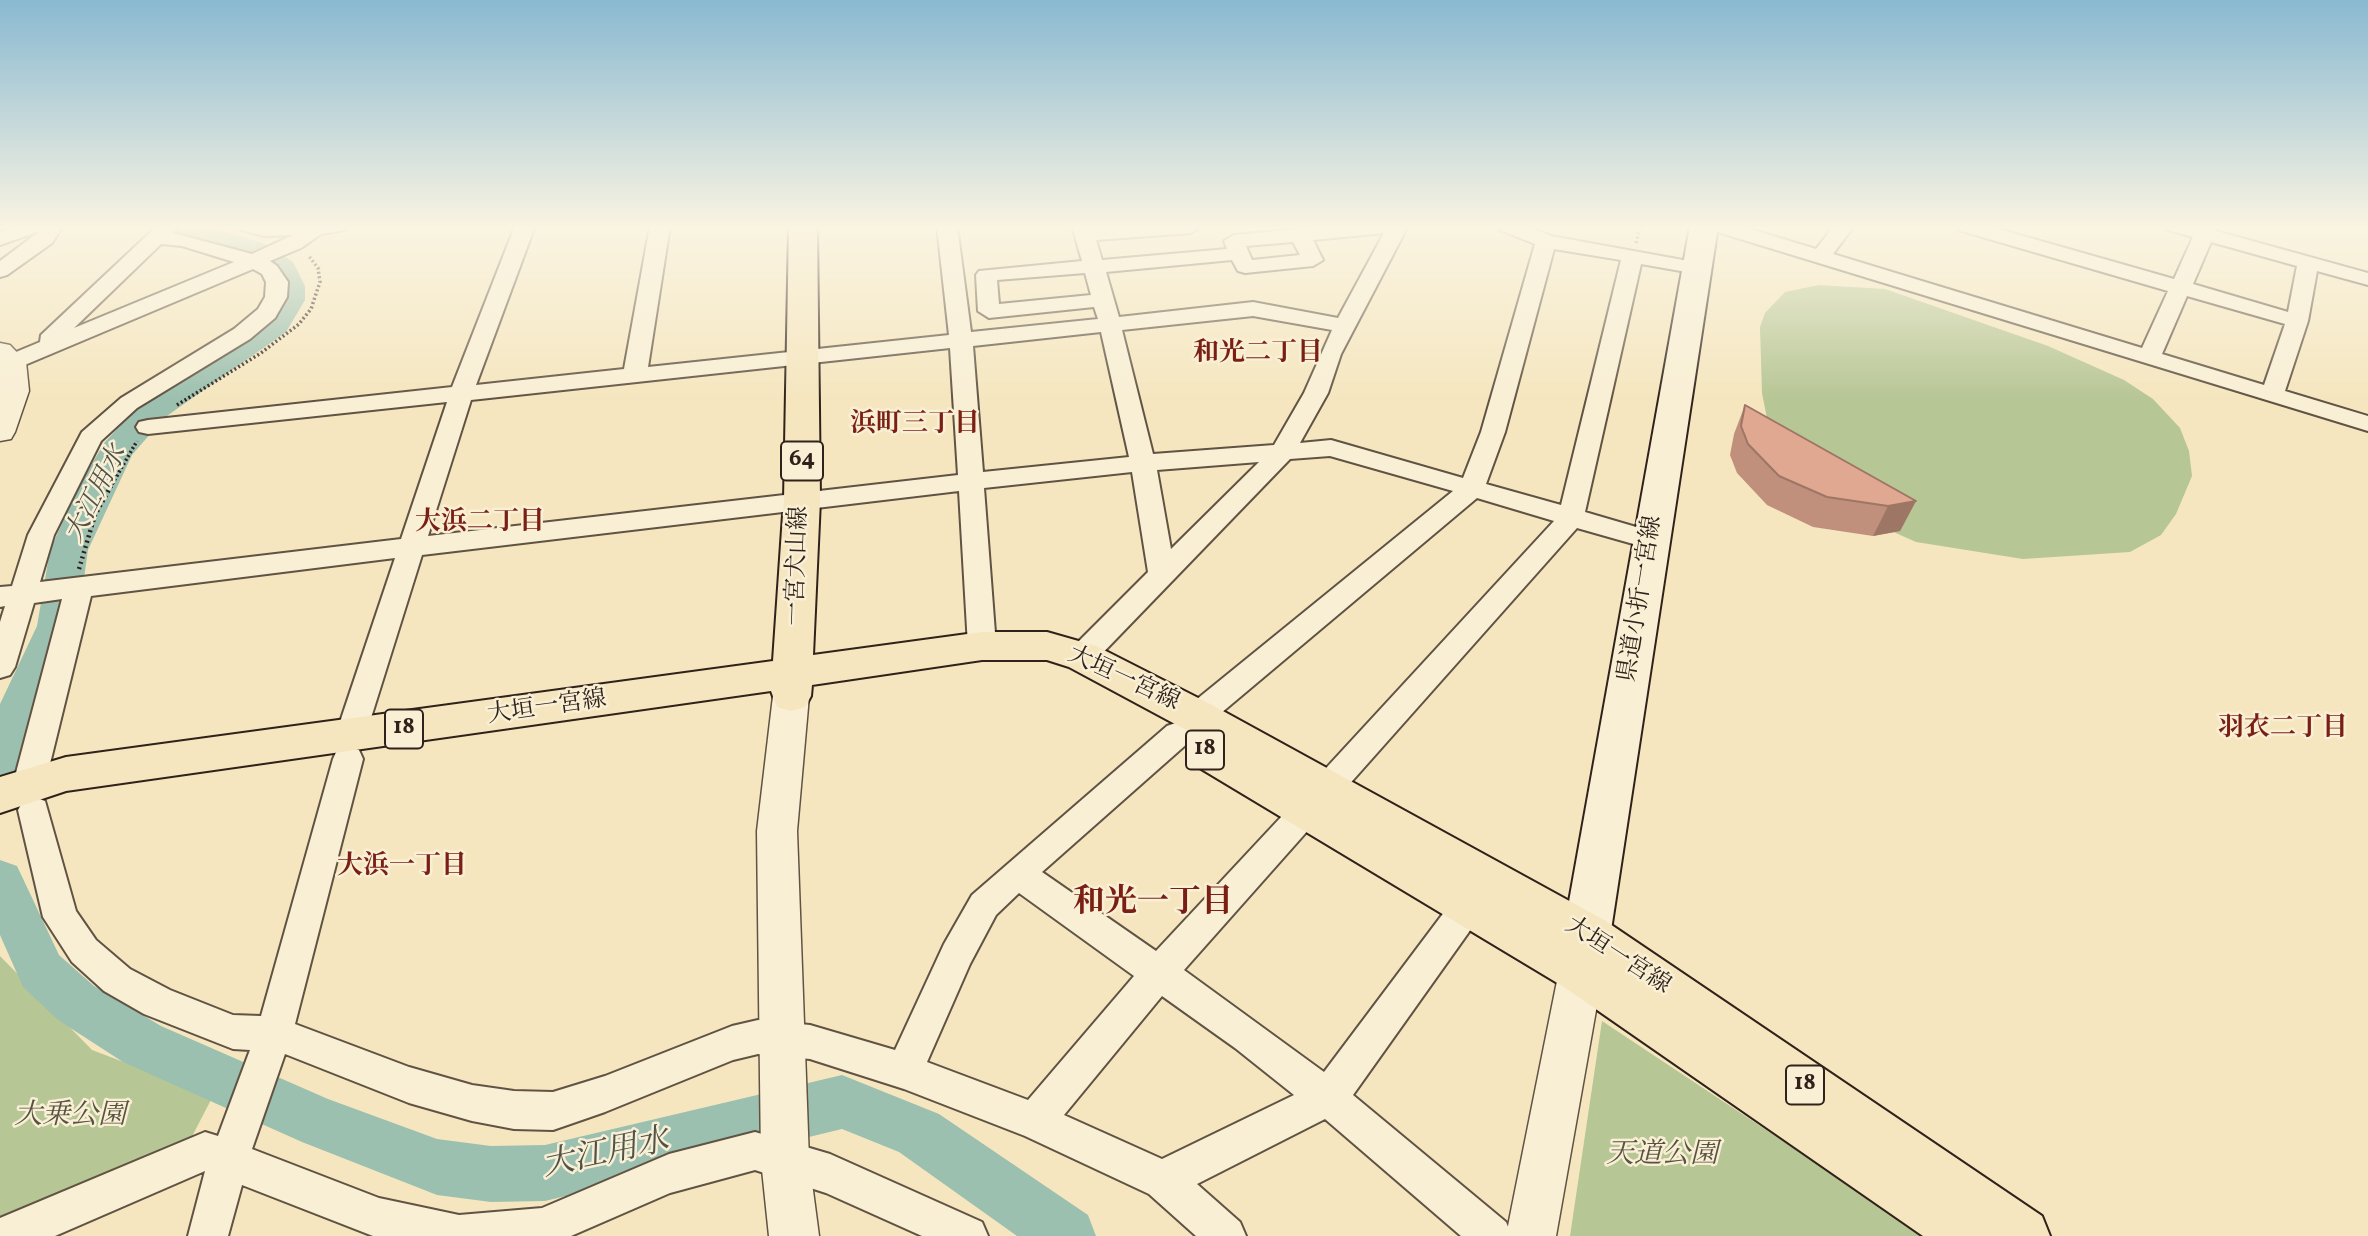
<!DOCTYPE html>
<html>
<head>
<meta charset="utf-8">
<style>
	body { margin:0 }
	canvas { display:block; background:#f5e6bf }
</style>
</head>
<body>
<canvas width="2368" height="1236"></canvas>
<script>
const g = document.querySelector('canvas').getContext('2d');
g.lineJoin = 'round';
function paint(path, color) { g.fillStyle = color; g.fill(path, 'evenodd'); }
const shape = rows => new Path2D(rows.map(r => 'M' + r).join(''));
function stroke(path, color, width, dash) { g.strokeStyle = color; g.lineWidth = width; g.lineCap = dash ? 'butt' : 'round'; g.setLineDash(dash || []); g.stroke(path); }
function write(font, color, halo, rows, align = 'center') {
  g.font = font + ' Vollkorn,"Noto Serif JP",serif'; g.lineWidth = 5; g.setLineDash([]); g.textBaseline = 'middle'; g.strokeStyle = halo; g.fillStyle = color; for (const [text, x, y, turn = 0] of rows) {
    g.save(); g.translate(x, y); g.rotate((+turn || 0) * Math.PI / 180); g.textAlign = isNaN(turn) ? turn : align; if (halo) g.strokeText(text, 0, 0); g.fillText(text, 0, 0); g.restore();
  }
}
paint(shape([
	[1819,285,1885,289,2048,346,2124,380,2153,399,2180,428,2189,451,2192,476,2176,514,2161,535,2130,552,2023,559,1916,542,1880,526,1770,434,1762,393,1760,327,1765,313,1785,292],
	[0,956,92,1050,213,1096,187,1146,0,1226],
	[1602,1021,1926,1236,1570,1236]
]), '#b7c695');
paint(shape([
	[163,226,208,226,265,244,293,262,305,286,305,300,286,332,164,418,132,455,88,550,77,626,24,747,22,777,16,790,0,795,0,704,37,626,50,550,82,480,105,442,140,404,263,319,275,300,275,286,269,273,245,256,167,232,163,226],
	[0,860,17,866,59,955,94,986,161,1026,328,1099,437,1139,491,1146,545,1145,842,1075,939,1114,1088,1215,1096,1236,1017,1236,899,1152,842,1129,545,1201,491,1202,437,1195,302,1142,123,1062,58,1020,23,987,0,935,0,860]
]), '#9cc0af');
const minor = shape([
	[15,226,63,226,52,243,7,275,0,277,0,261,40,231,0,245,0,232,15,226],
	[157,226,179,226,173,233,252,254,293,235,264,236,241,230,238,226,348,226,345,230,321,234,301,248,270,261,277,266,288,282,287,297,275,318,250,339,137,408,101,441,54,535,40,582,401,539,447,402,148,434,139,432,136,427,139,422,148,420,452,387,515,226,535,226,476,385,624,369,650,226,670,226,648,367,949,335,937,226,957,226,971,332,1098,319,1094,307,989,318,978,311,976,275,979,271,1082,261,1072,226,1201,227,1191,233,1096,240,1102,260,1227,249,1224,241,1234,235,1330,226,1408,226,1341,354,1328,393,1300,443,1331,440,1463,478,1481,432,1535,244,1500,230,1497,226,1526,226,1551,236,1705,264,1708,268,1705,272,1698,274,1641,264,1585,512,1660,534,1664,540,1660,546,1651,549,1577,528,1338,797,1327,801,1316,797,1311,788,1316,779,1554,521,1477,498,1208,724,1197,728,1186,724,1182,716,1186,708,1453,491,1330,456,1290,459,1092,664,1082,667,1072,664,1068,656,1072,648,1148,572,1132,472,984,488,996,646,992,653,982,656,972,653,968,646,959,491,422,555,365,737,361,745,352,748,359,750,363,759,295,1024,409,1067,472,1085,514,1091,553,1092,605,1076,732,1026,758,1020,810,1025,895,1050,944,944,972,895,1167,726,1178,722,1189,726,1193,734,1189,742,1042,872,1156,951,1296,801,1307,797,1318,801,1323,810,1318,819,1184,970,1324,1072,1457,895,1469,890,1481,895,1486,905,1481,915,1353,1095,1506,1222,1512,1236,1461,1236,1325,1119,1197,1184,1240,1222,1246,1236,1196,1236,1149,1194,1025,1136,904,1089,810,1059,758,1054,733,1060,605,1112,553,1130,514,1129,472,1121,409,1103,285,1054,252,1149,379,1198,459,1215,542,1208,669,1154,755,1132,830,1154,982,1222,988,1236,922,1236,826,1193,755,1170,670,1193,571,1236,373,1236,242,1185,228,1236,188,1236,205,1171,55,1236,0,1236,0,1218,205,1132,218,1136,250,1050,233,1049,144,1014,104,991,72,962,43,917,18,810,23,801,34,797,45,801,76,911,96,940,130,969,170,990,233,1015,261,1016,333,759,337,750,346,748,339,745,335,737,395,558,91,596,45,784,40,793,29,797,18,793,13,784,62,599,34,603,15,667,10,675,0,678,0,622,5,606,0,607,0,587,12,586,28,535,82,432,121,398,234,329,258,309,265,297,266,282,262,274,253,269,20,367,4,367,1,362,4,357,40,342,41,335,157,226],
	[1384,233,1338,318,1253,302,1119,317,1106,272,1232,260,1238,271,1245,273,1313,266,1323,260,1313,240,1384,233],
	[1293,242,1300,255,1252,260,1246,246,1293,242],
	[161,244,182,246,234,262,74,328,161,244],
	[1554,249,1621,260,1561,505,1486,484,1505,432,1554,249],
	[1085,273,1091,295,999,304,997,280,1085,273],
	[1253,316,1332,330,1304,393,1274,445,1153,454,1122,330,1253,316],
	[1101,332,1129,457,983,472,973,346,1101,332],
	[950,348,958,475,428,536,471,400,950,348],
	[1259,462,1171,549,1157,470,1259,462],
	[1019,893,1134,976,1028,1100,927,1062,970,964,996,915,1019,893],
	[1162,996,1235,1048,1294,1095,1162,1159,1064,1115,1162,996],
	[1708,226,1740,226,1816,249,1834,226,1854,226,1833,254,2142,348,2168,291,1958,230,1955,226,1988,226,2174,279,2193,237,2168,230,2165,226,2218,226,2216,231,2368,273,2368,285,2317,271,2308,321,2285,391,2368,416,2368,431,1711,230,1708,226],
	[2211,242,2297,266,2288,312,2193,284,2211,242],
	[2187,296,2285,324,2264,385,2162,354,2187,296]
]);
const tertiary = shape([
	[0,343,10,345,26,362,29,391,15,432,11,439,0,441,0,343],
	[791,682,804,686,809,696,797,831,809,1160,819,1236,769,1236,761,1160,757,831,773,696,778,686,791,682],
	[1581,951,1597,957,1603,971,1556,1236,1506,1236,1559,971,1565,957,1581,951]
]);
const secondary = shape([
	[1690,226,1718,226,1606,963,1599,978,1582,985,1565,978,1558,963,1690,226]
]);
const primary = shape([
	[789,226,817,226,820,500,813,655,982,632,1047,632,1096,646,1212,705,1604,920,2042,1216,2050,1236,1923,1236,1564,987,1193,764,1187,752,1193,740,1201,738,1069,667,1047,660,982,660,812,685,811,696,805,707,791,711,777,707,771,691,66,791,0,813,0,777,66,757,773,661,784,500,789,226]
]);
stroke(minor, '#615344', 4);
stroke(tertiary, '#615344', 3);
stroke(secondary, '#30221b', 4);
stroke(primary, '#30221b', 4);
stroke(shape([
	[1636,243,1640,226],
	[177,405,261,353,299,324,311,309,320,282,318,268,308,255],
	[110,488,137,441]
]), '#30221b', 3.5, [2, 2.5]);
stroke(shape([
	[79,569,95,515,111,486]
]), '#30221b', 4.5, [2, 3.5]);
paint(minor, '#f8efd5');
paint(tertiary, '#f8efd5');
paint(secondary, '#f8efd5');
paint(primary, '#f5e6bf');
paint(shape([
	[1745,405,1916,501,1900,531,1873,536,1813,527,1767,505,1737,473,1730,455,1734,434]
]), '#c1907c');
paint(shape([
	[1916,501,1900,531,1873,536,1888,506]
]), '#9d7665');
const building = shape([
	[1745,405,1916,501,1888,506,1827,497,1779,476,1748,444,1741,426,1745,405]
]);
paint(building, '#e0a890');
stroke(building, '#9d7665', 2);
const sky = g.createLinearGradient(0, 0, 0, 399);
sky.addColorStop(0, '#89b9d1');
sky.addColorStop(0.57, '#faf4e2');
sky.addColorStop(1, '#faf4e200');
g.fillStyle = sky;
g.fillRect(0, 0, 2368, 399);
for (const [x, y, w] of [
	[802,461,42],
	[404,729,38],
	[1205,750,38],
	[1805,1085,38]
]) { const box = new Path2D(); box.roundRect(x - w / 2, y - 19.5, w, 39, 5); g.fillStyle = '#f8efd5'; g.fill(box); stroke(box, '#30221b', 2); }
write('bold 23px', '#30221b', null, [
	["64",802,461],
	["18",404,729],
	["18",1205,750],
	["18",1805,1085]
]);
write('24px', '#30221b', '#f8efd5', [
	["一宮犬山線",799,566,-88],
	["県道小折一宮線",1642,599,-81],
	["大垣一宮線",1123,680,25],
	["大垣一宮線",547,709,-8],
	["大垣一宮線",1617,957,33]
]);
write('bold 26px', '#7a1f14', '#f8efd5', [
	["和光二丁目",1258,355],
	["浜町三丁目",915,426],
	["大浜二丁目",480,524],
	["羽衣二丁目",2283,730],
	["大浜一丁目",402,868]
]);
write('italic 26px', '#505147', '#f8efd5', [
	["大江用水",98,495,-63]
]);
write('italic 28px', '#585340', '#f8efd5', [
	["大乗公園",70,1118],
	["天道公園",1662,1157]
]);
write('bold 32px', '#7a1f14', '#f8efd5', [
	["和光一丁目",1153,905]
]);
write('italic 32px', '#505147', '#f8efd5', [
	["大江用水",606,1156,-12]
]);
</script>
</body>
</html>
